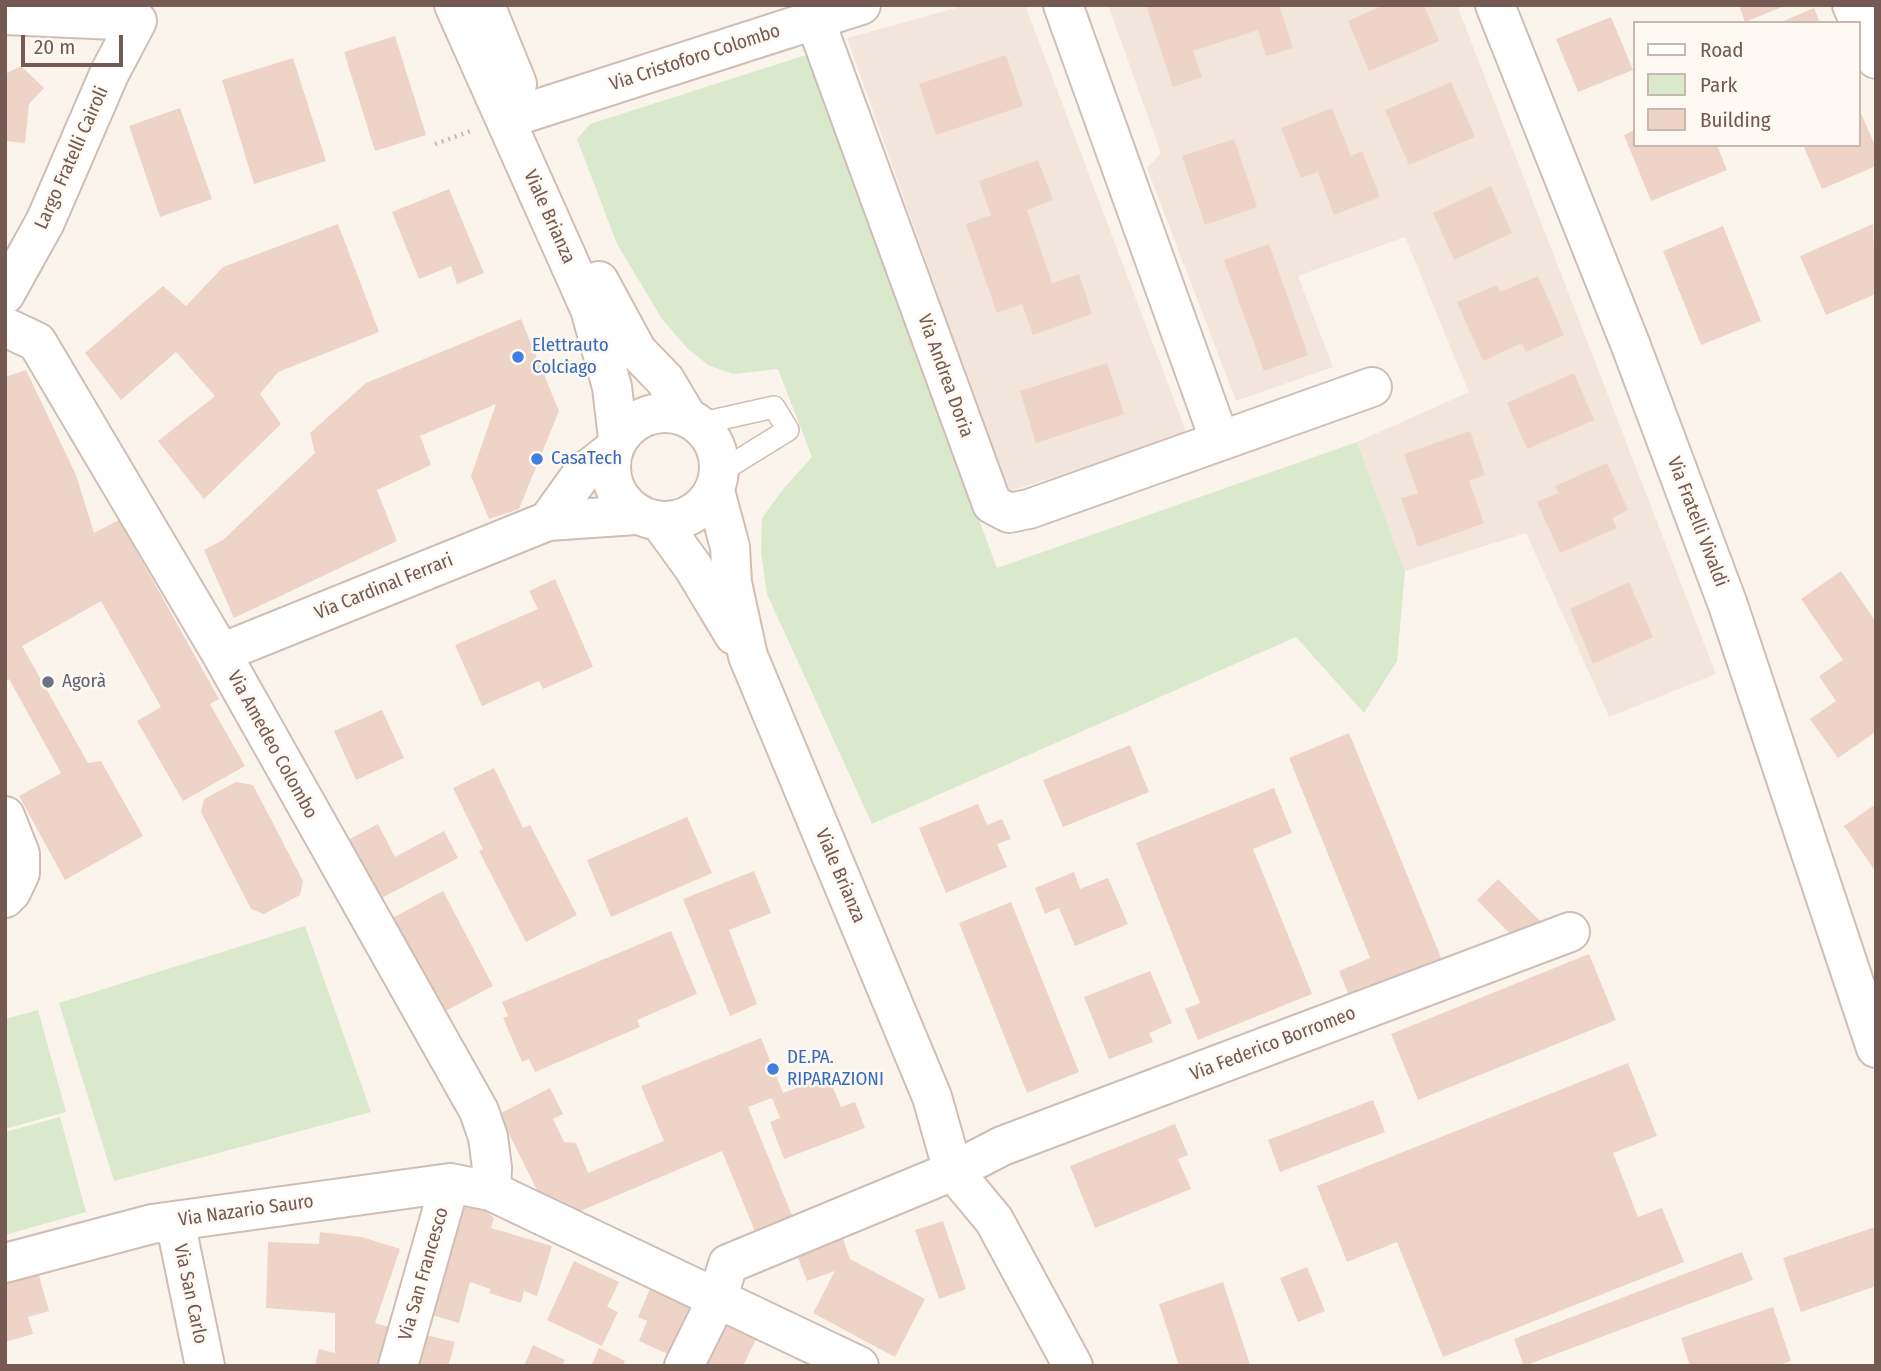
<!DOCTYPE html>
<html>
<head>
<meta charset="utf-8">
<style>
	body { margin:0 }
	#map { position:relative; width:1881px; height:1371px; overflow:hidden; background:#fbf4ed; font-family:"Fira Sans Condensed",sans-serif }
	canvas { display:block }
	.frame { position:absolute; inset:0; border:7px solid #755a51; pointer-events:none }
	.legend { position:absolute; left:1633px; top:21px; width:228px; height:126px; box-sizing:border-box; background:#fef9f3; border:2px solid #c7b9b2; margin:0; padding:9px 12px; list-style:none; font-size:21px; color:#755a51 }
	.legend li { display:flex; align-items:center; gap:14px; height:35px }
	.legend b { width:35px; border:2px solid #c7b9b2 }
	.scale { position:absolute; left:21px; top:35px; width:102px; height:32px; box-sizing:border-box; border:4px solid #755a51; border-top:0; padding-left:9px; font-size:21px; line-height:24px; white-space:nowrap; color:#755a51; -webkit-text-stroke:5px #fef9f3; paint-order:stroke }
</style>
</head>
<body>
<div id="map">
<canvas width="1881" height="1371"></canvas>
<div class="frame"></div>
<ul class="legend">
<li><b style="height:9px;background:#fff"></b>Road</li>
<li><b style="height:19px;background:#dae8cc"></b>Park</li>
<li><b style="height:19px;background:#eed3c7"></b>Building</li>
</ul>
<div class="scale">20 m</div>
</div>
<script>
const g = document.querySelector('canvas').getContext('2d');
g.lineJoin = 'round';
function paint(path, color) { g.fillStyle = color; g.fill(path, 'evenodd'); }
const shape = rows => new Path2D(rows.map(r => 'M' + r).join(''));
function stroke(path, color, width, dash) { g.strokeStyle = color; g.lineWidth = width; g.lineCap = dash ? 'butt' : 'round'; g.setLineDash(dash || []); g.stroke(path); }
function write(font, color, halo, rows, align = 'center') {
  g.font = font + ' "Fira Sans Condensed",sans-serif'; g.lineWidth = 5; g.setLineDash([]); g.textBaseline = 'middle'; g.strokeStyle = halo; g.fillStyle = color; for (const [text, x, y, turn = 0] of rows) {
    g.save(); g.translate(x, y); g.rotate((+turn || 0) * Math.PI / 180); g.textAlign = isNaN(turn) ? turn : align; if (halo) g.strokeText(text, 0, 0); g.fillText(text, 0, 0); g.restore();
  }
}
paint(shape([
	[967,5,1025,5,1187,434,1008,492,847,38],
	[1108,5,1457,5,1716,674,1609,717,1526,533,1405,571,1357,442,1469,392,1405,237,1298,276,1333,367,1236,401,1147,168,1161,153]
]), '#f2e6dc');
paint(shape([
	[806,55,997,568,1357,442,1405,571,1397,661,1364,713,1296,637,872,824,767,594,761,553,762,518,784,488,812,457,778,369,733,374,708,365,687,348,662,319,617,244,577,139,590,124],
	[305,926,371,1112,114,1181,59,1003],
	[38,1010,66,1112,5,1129,5,1019],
	[60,1117,86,1212,5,1235,5,1132]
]), '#dae8cc');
paint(shape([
	[1146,5,1279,5,1293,48,1266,56,1258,30,1193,51,1202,77,1173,87],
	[1384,5,1424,5,1439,41,1369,71,1348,21],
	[1739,5,1787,5,1745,22],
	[1814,8,1820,23,1779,23],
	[1611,17,1633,70,1578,92,1556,39],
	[395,36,426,135,375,151,344,52],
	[1006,55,1023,106,936,135,919,84],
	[293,58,326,161,254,184,222,80],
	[21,66,44,88,29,104,25,143,5,141,5,74],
	[1451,82,1475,137,1409,165,1385,110],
	[1858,106,1876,148,1876,166,1822,189,1803,145,1858,145],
	[180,108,212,199,160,217,129,126],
	[1332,108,1351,156,1362,151,1380,197,1334,215,1318,172,1301,178,1281,128],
	[1634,130,1634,145,1717,145,1727,170,1651,201,1624,135],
	[1234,139,1257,207,1205,225,1182,156],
	[1038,160,1053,200,1027,210,1052,283,1079,274,1092,314,1033,335,1022,304,997,313,966,224,991,215,979,181],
	[1491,186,1512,233,1454,260,1433,213],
	[449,189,484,273,457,284,451,266,419,279,392,212],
	[338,224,379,332,278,372,260,394,281,424,204,499,158,441,215,396,176,352,121,400,85,353,163,286,186,306,223,267],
	[1873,224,1876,294,1826,315,1800,256],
	[1723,226,1761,321,1701,345,1663,251],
	[1269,244,1308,355,1264,371,1224,260],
	[1538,276,1564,335,1526,352,1522,343,1483,361,1457,302,1497,285,1500,292],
	[521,319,559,411,519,509,489,519,471,476,496,404,420,436,431,465,377,490,397,541,234,618,204,550,223,540,315,453,310,433,366,383],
	[1107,363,1124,414,1036,443,1020,391],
	[26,370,76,475,94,533,119,520,219,699,210,704,245,766,183,801,137,721,161,707,101,601,22,646,88,763,101,761,143,836,65,880,19,796,61,773,9,679,5,682,5,377],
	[1574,373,1594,420,1527,449,1507,403],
	[1470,431,1485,475,1469,481,1484,523,1418,547,1401,498,1418,493,1404,454],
	[1607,463,1628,510,1612,518,1617,528,1560,553,1537,502,1558,493,1555,486],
	[1841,571,1876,622,1876,736,1874,733,1838,758,1810,719,1836,701,1819,676,1843,660,1801,599],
	[555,579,593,667,543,689,539,681,482,706,455,645,538,609,529,591],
	[1629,582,1653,637,1593,664,1570,609],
	[382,710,404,758,356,780,334,731],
	[1349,733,1442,960,1350,998,1339,971,1370,958,1289,758],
	[1130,745,1149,792,1063,827,1043,780],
	[494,768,523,828,530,825,577,915,526,942,479,851,483,849,453,788],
	[236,782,253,785,303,881,300,895,264,914,251,909,201,812,204,799],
	[1274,788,1292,833,1253,849,1312,994,1198,1040,1185,1009,1200,1003,1136,843],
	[978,804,987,825,1002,819,1011,839,997,844,1007,867,946,893,919,828],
	[1876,804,1876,872,1844,826],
	[687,817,712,873,611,917,587,860],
	[378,824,395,857,444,831,458,858,374,902,344,842],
	[754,871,771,913,729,930,757,1004,730,1016,683,899],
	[1074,872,1080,889,1108,878,1128,924,1075,946,1059,908,1045,914,1035,888],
	[1498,879,1541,922,1510,934,1477,900],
	[443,891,493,986,436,1016,385,922],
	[1011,902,1079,1072,1027,1093,959,923],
	[671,931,697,994,637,1020,640,1027,535,1072,529,1059,522,1062,503,1018,508,1016,502,1002],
	[1589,954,1616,1020,1418,1100,1391,1034],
	[1150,971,1172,1023,1149,1033,1153,1042,1109,1059,1084,997],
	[761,1038,783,1093,828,1076,841,1107,855,1102,865,1128,784,1159,770,1122,780,1118,772,1098,748,1107,793,1218,756,1234,722,1151,578,1212,541,1198,499,1114,550,1088,563,1114,553,1119,564,1142,576,1143,588,1173,664,1141,641,1086],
	[1628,1063,1657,1136,1613,1153,1638,1217,1662,1208,1684,1262,1443,1357,1397,1242,1347,1262,1317,1186],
	[1373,1100,1385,1132,1280,1172,1268,1140],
	[1175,1124,1188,1155,1178,1159,1191,1189,1095,1228,1070,1166],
	[465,1204,485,1210,494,1218,491,1228,552,1246,537,1296,524,1291,521,1303,489,1293,491,1289,470,1282,459,1323,426,1313,457,1209],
	[943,1221,966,1289,939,1299,915,1230],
	[839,1227,850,1259,925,1299,895,1357,813,1313,835,1271,807,1281,793,1245],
	[1875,1227,1876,1286,1801,1312,1783,1258],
	[320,1232,362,1237,400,1249,375,1323,399,1330,387,1366,315,1366,319,1349,335,1353,335,1313,266,1308,268,1242,319,1244],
	[1742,1252,1753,1280,1524,1366,1514,1339],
	[574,1261,619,1282,607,1307,618,1312,602,1346,547,1320],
	[36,1265,49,1311,28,1317,33,1334,5,1342,5,1274],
	[1307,1267,1325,1311,1298,1322,1280,1278],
	[1223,1282,1250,1365,1179,1366,1159,1304],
	[652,1284,695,1305,670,1355,639,1341,647,1321,638,1317],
	[1773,1307,1791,1361,1776,1366,1690,1366,1681,1338],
	[715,1316,758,1335,743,1366,692,1366],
	[417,1333,455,1342,448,1366,408,1366],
	[533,1345,565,1360,562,1366,524,1366],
	[599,1348,625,1361,623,1366,591,1366]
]), '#eed3c7');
const service = shape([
	[698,424,774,407,788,430,720,472]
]);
const minor = shape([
	[1063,5,1220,441],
	[1495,5,1631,346,1728,605,1876,1048],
	[1852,5,1876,59],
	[5,15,137,21],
	[815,20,992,504,1009,513,1029,509,1372,387],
	[528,112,861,5],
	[5,294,45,222,110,72,137,21],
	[5,327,37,342,221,653,479,1111,488,1137,492,1168,491,1191],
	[548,521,581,475,613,450],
	[221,653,548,521,636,515],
	[5,816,20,854,20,873,11,892,5,898],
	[977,1159,1002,1146,1570,932],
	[175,1221,205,1366],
	[5,1263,152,1224,450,1183,491,1191,859,1366],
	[398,1366,450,1183],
	[684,1366,718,1297,728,1264,953,1171]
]);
const secondary = shape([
	[454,5,590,309,612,387,618,438],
	[485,5,517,84],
	[599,281,637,351,665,380,687,417],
	'611 467a54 54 0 1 1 108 0a54 54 0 1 1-108 0Z',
	[715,491,730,547,732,583,748,656,932,1097,953,1171,994,1220,1073,1366],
	[661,523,693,567,734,635]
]);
stroke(service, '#cfbeb5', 24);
stroke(minor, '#cfbeb5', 42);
stroke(secondary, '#d2beb3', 42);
stroke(shape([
	[435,144,471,131]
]), '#d4b6a9', 4.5, [2, 5]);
stroke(service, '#fff', 21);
stroke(minor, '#fff', 38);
stroke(secondary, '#fff', 38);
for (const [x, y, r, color] of [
	[518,357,7,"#3f7fe0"],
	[537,459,7,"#3f7fe0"],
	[48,682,7,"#6b7280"],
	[773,1069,7,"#3f7fe0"]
]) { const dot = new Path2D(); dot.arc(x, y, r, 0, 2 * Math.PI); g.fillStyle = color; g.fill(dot); stroke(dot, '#fef9f3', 2.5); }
write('19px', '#755a51', '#fef9f3', [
	["Via Cristoforo Colombo",695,58,-18],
	["Largo Fratelli Cairoli",72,158,-66],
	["Viale Brianza",549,217,66],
	["Via Andrea Doria",945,376,70],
	["Via Fratelli Vivaldi",1697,522,69],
	["Via Cardinal Ferrari",384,587,-22],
	["Via Amedeo Colombo",272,745,61],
	["Viale Brianza",840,876,67],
	["Via Federico Borromeo",1273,1044,-21],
	["Via Nazario Sauro",246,1211,-8],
	["Via San Francesco",424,1274,-74],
	["Via San Carlo",190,1294,78]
]);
write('19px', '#366cbe', '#fef9f3', [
	["Elettrauto",532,346],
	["Colciago",532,368],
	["CasaTech",551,459],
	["DE.PA.",787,1058],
	["RIPARAZIONI",787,1080]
], 'left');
write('19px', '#5b616d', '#fef9f3', [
	["Agorà",62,682]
], 'left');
</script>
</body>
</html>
